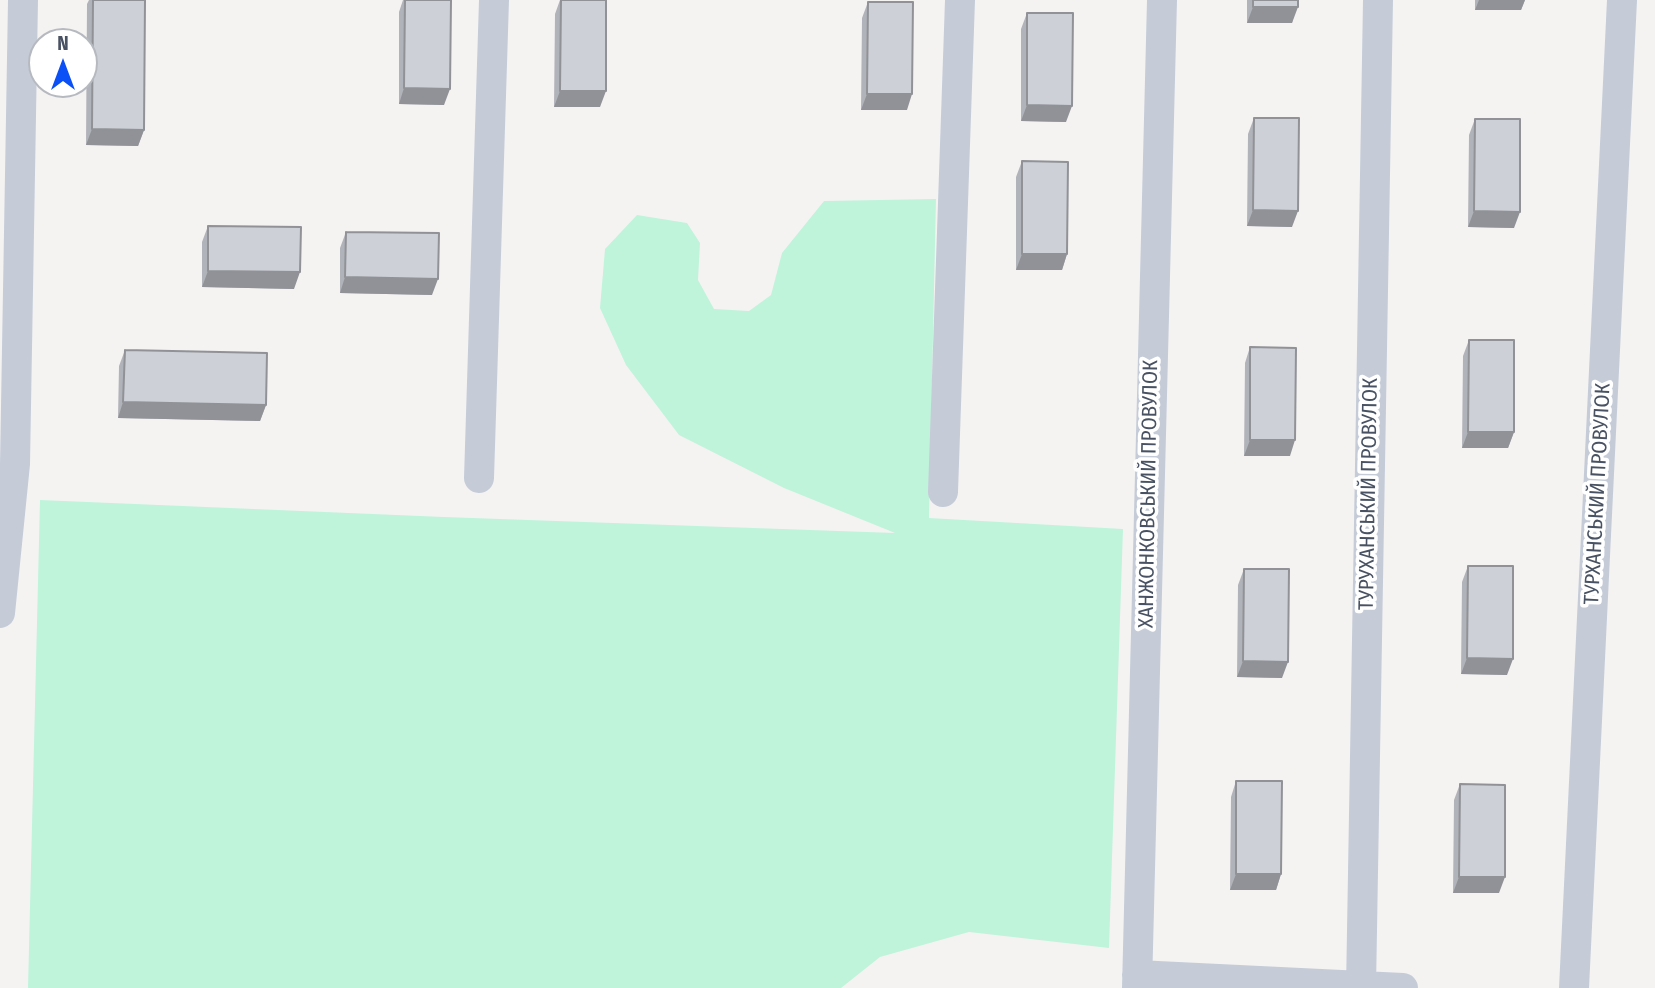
<!DOCTYPE html>
<html>
<head>
<meta charset="utf-8">
<style>
	body { margin:0 }
	#map { position:relative; width:1655px; height:988px; overflow:hidden; background:#f5f3f2; font-family:"Fira Sans Condensed",sans-serif }
	canvas { display:block }
	.north { position:absolute; left:28px; top:28px; width:70px; height:70px; box-sizing:border-box; background:#fff; border:2px solid #b6bac0; border-radius:50%; rotate:0deg; font-size:19px; font-weight:700; line-height:28px; text-align:center; color:#485262 }
	.north::after { content:''; display:block; margin:auto; width:24px; height:32px; background:#0b4ff6; clip-path:polygon(50% 0,100% 100%,50% 72%,0 100%) }
</style>
</head>
<body>
<div id="map">
<canvas width="1655" height="988"></canvas>
<div class="north">N</div>
</div>
<script>
const g = document.querySelector('canvas').getContext('2d');
g.lineJoin = 'round';
function paint(path, color) { g.fillStyle = color; g.fill(path, 'evenodd'); }
const shape = rows => new Path2D(rows.map(r => 'M' + r).join(''));
function stroke(path, color, width, dash) { g.strokeStyle = color; g.lineWidth = width; g.lineCap = dash ? 'butt' : 'round'; g.setLineDash(dash || []); g.stroke(path); }
function write(font, color, halo, rows, align = 'center') {
  g.font = font + ' "Fira Sans Condensed",sans-serif'; g.lineWidth = 7; g.setLineDash([]); g.textBaseline = 'middle'; g.strokeStyle = halo; g.fillStyle = color; for (const [text, x, y, turn = 0] of rows) {
    g.save(); g.translate(x, y); g.rotate((+turn || 0) * Math.PI / 180); g.textAlign = isNaN(turn) ? turn : align; if (halo) g.strokeText(text, 0, 0); g.fillText(text, 0, 0); g.restore();
  }
}
paint(shape([
	[936,199,929,518,1123,529,1109,948,969,932,880,957,841,988,28,988,40,500,444,517,895,533,784,488,679,435,626,365,600,308,605,249,637,215,687,223,700,243,698,280,714,309,749,311,771,295,782,253,824,201]
]), '#bff4db');
stroke(shape([
	[479,478,494,0],
	[943,492,960,0],
	[0,613,15,464,23,0],
	[1137,975,1403,988],
	[1137,988,1162,0],
	[1361,988,1378,0],
	[1574,988,1622,0]
]), '#c5ccd8', 30);
paint(shape([
	[89,0,145,0,144,130,138,146,86,145,87,4],
	[403,0,451,0,444,105,399,104,399,12],
	[560,0,606,0,600,107,554,107,555,14],
	[1247,0,1298,0,1292,23,1247,23],
	[1475,0,1525,0,1521,10,1475,10],
	[868,2,907,110,861,110,862,18],
	[1027,13,1066,122,1021,121,1021,29],
	[1254,118,1292,227,1247,226,1248,134],
	[1475,119,1514,228,1468,227,1469,135],
	[1022,161,1067,254,1062,270,1016,270,1016,177],
	[208,226,294,289,202,287,202,242],
	[346,232,432,295,340,293,340,248],
	[1469,340,1514,432,1508,448,1462,448,1463,356],
	[1250,347,1290,456,1244,456,1245,363],
	[125,350,266,405,260,421,118,418,119,366],
	[1468,566,1507,675,1461,674,1462,582],
	[1244,569,1282,678,1237,677,1238,585],
	[1236,781,1281,874,1276,890,1230,890,1231,797],
	[1460,784,1499,893,1453,893,1454,800]
]), '#b1b3ba');
paint(shape([
	[1479,0,1525,0,1521,10,1475,10],
	[1253,7,1298,7,1292,23,1247,23],
	[404,88,450,89,444,105,399,104],
	[560,91,606,91,600,107,554,107],
	[867,94,912,94,907,110,861,110],
	[1027,105,1072,106,1066,122,1021,121],
	[92,129,144,130,138,146,86,145],
	[1253,210,1298,211,1292,227,1247,226],
	[1474,211,1520,212,1514,228,1468,227],
	[1022,254,1067,254,1062,270,1016,270],
	[208,271,300,272,294,289,202,287],
	[345,277,438,279,432,295,340,293],
	[123,402,266,405,260,421,118,418],
	[1468,432,1514,432,1508,448,1462,448],
	[1250,440,1295,440,1290,456,1244,456],
	[1467,658,1513,659,1507,675,1461,674],
	[1243,661,1288,662,1282,678,1237,677],
	[1236,874,1281,874,1276,890,1230,890],
	[1459,877,1505,877,1499,893,1453,893]
]), '#909297');
const building = shape([
	[93,0,145,0,144,130,92,129,93,0],
	[405,0,451,0,450,89,404,88,405,0],
	[561,0,606,0,606,91,560,91,561,0],
	[1253,0,1298,0,1298,7,1253,7,1253,0],
	[868,2,913,2,912,94,867,94,868,2],
	[1027,13,1073,13,1072,106,1027,105,1027,13],
	[1254,118,1299,118,1298,211,1253,210,1254,118],
	[1475,119,1520,119,1520,212,1474,211,1475,119],
	[1022,161,1068,162,1067,254,1022,254,1022,161],
	[208,226,301,227,300,272,208,271,208,226],
	[346,232,439,233,438,279,345,277,346,232],
	[1469,340,1514,340,1514,432,1468,432,1469,340],
	[1250,347,1296,348,1295,440,1250,440,1250,347],
	[125,350,267,353,266,405,123,402,125,350],
	[1468,566,1513,566,1513,659,1467,658,1468,566],
	[1244,569,1289,569,1288,662,1243,661,1244,569],
	[1236,781,1282,781,1281,874,1236,874,1236,781],
	[1460,784,1505,785,1505,877,1459,877,1460,784]
]);
paint(building, '#ced0d8');
stroke(building, '#909297', 2);
write('21px', '#485262', '#fff', [
	["ХАНЖОНКОВСЬКИЙ ПРОВУЛОК",1149,494,-89],
	["ТУРУХАНСЬКИЙ ПРОВУЛОК",1369,494,-89],
	["ТУРХАНСЬКИЙ ПРОВУЛОК",1598,494,-87]
]);
</script>
</body>
</html>
